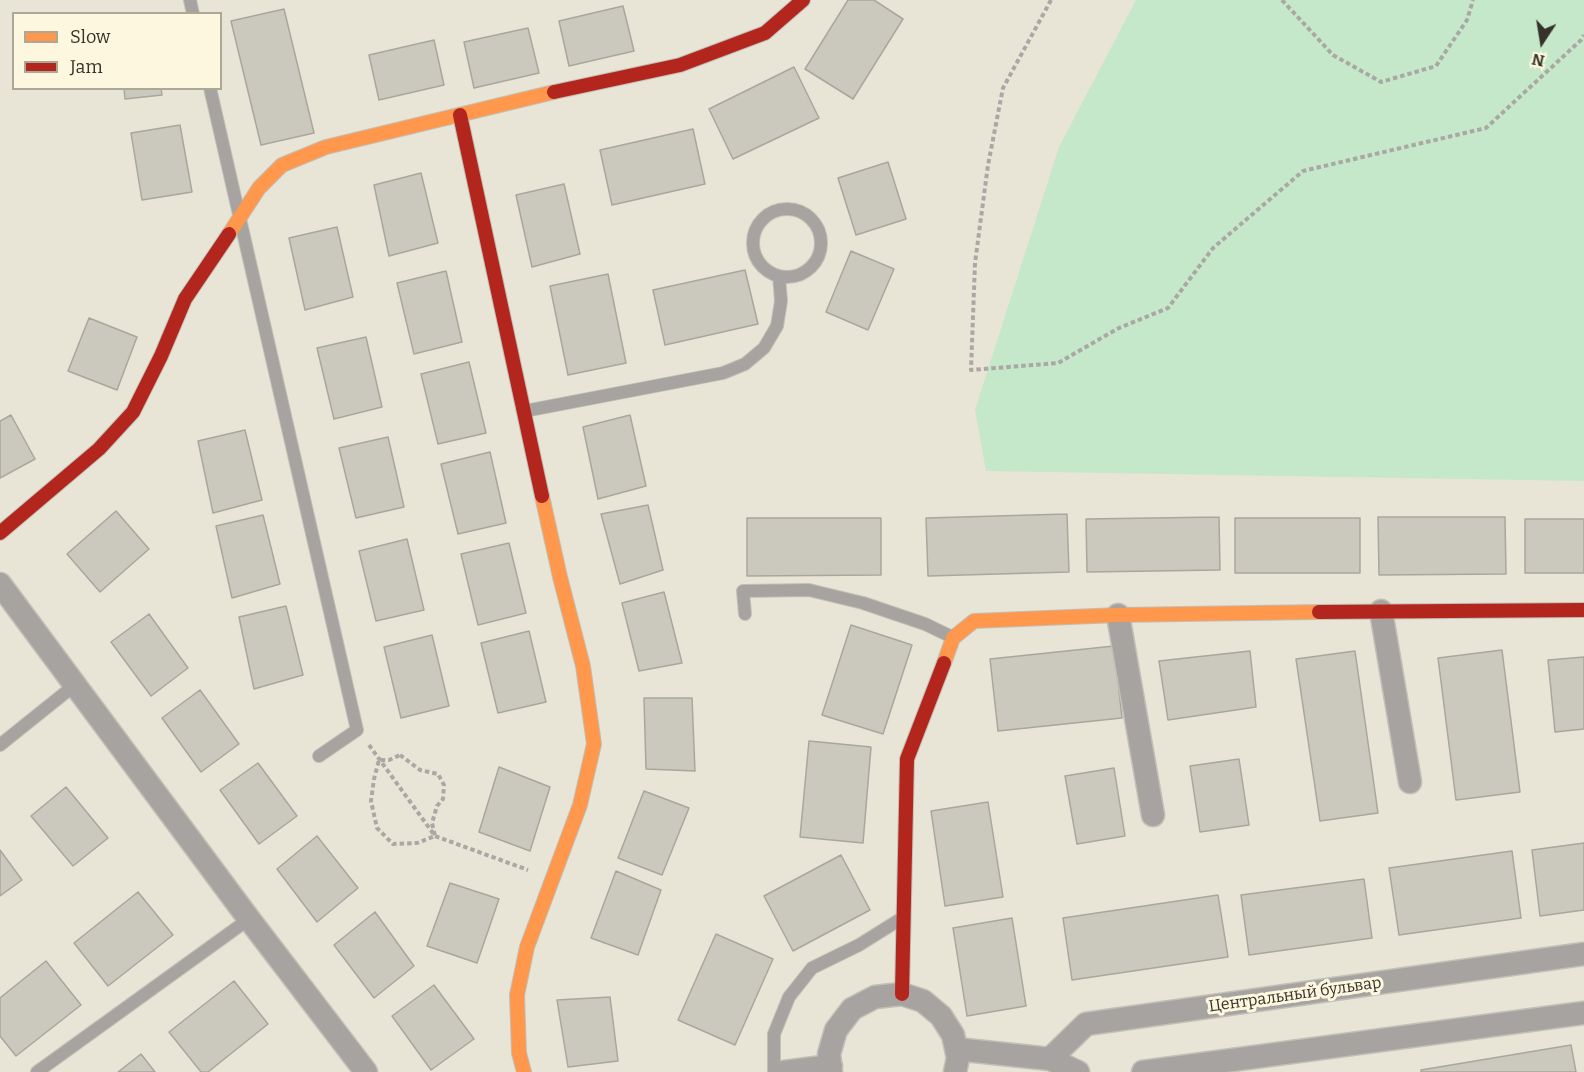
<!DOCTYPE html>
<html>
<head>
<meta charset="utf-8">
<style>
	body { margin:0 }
	#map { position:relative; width:1584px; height:1072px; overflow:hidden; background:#e8e5d7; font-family:Bitter,serif }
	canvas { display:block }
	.legend { position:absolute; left:12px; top:12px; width:210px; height:78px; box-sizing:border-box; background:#fcf7de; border:2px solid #aca896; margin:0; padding:8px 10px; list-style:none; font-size:18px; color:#343229 }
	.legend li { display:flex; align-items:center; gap:12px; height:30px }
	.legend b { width:30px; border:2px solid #aca896 }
	.north { position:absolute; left:1512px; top:12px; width:60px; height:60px; -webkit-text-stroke:4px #fcf7de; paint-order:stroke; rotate:192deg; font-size:16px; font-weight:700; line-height:24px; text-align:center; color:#343229 }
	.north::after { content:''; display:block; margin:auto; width:21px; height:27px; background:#343229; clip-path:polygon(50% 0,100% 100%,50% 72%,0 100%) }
</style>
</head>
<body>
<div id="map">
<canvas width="1584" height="1072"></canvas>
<ul class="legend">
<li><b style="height:8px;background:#ff974d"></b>Slow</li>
<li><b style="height:8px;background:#b3261e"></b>Jam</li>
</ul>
<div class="north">N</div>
</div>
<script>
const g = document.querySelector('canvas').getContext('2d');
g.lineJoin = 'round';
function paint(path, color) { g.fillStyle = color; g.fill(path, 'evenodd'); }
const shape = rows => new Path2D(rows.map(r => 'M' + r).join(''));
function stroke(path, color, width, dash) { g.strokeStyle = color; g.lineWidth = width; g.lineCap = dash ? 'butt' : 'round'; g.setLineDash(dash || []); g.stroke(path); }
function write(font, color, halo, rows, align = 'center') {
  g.font = font + ' Bitter,serif'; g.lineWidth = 6; g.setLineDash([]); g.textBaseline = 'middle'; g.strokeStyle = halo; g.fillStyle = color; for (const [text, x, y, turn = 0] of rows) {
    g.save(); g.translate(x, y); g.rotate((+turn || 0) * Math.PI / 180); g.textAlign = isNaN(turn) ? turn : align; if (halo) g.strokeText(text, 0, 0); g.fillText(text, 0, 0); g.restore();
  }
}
paint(shape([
	[1136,0,1584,0,1584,481,986,471,975,410,1059,147]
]), '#c5e7ca');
const building = shape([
	[848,0,874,0,903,19,853,99,805,69,848,0],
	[623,6,634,51,569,66,559,21,623,6],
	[284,9,314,133,261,145,231,21,284,9],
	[528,28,539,73,474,88,464,42,528,28],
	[434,40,444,85,379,100,369,55,434,40],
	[794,67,819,118,733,159,709,109,794,67],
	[124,88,161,88,162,95,125,99,124,88],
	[180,125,192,192,142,200,131,133,180,125],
	[693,129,705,184,612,205,600,150,693,129],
	[888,162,906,219,856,235,838,178,888,162],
	[421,173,438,243,389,256,374,185,421,173],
	[564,184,580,254,532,267,516,195,564,184],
	[337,227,353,297,305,310,289,238,337,227],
	[851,251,894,269,868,330,826,312,851,251],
	[745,270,758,324,665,345,653,290,745,270],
	[446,271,462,342,414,354,397,283,446,271],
	[608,274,626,363,568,375,550,286,608,274],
	[89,318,137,337,117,390,68,371,89,318],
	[366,337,382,407,334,419,317,348,366,337],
	[469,362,486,433,438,444,421,374,469,362],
	[11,415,35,459,0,478,0,421,11,415],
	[630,415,646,486,598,499,583,427,630,415],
	[245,430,262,500,213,513,198,441,245,430],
	[388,437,404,507,356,518,339,448,388,437],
	[490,452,506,523,458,534,441,464,490,452],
	[648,505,663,570,620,584,601,514,648,505],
	[116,511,149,549,100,592,67,554,116,511],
	[1067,514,1069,572,928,576,926,518,1067,514],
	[263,515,280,584,232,598,216,526,263,515],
	[1219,517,1220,570,1087,572,1086,519,1219,517],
	[1378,517,1505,517,1506,574,1379,575,1378,517],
	[747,518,881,518,881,575,747,576,747,518],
	[1235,518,1360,518,1360,573,1235,573,1235,518],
	[1525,519,1584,519,1584,573,1525,573,1525,519],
	[407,539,424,610,376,621,359,551,407,539],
	[509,543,526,613,478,625,461,554,509,543],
	[664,592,682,663,639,671,622,603,664,592],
	[286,606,303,675,254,689,239,617,286,606],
	[149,614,188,668,151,696,111,642,149,614],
	[851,625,912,645,883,734,822,715,851,625],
	[529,631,546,702,498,713,481,643,529,631],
	[432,635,449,706,401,718,384,647,432,635],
	[1114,646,1122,718,998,731,990,659,1114,646],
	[1502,650,1520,792,1456,800,1438,658,1502,650],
	[1250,651,1256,707,1168,720,1159,661,1250,651],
	[1355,651,1378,813,1320,821,1296,659,1355,651],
	[1584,657,1584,729,1555,732,1548,660,1584,657],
	[200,690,239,744,201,772,162,718,200,690],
	[644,698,692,698,695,771,646,769,644,698],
	[809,741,871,747,863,843,800,837,809,741],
	[1239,759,1249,825,1200,832,1190,766,1239,759],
	[258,763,297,816,259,844,220,790,258,763],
	[499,767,550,787,530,851,479,832,499,767],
	[1114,768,1125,836,1077,844,1065,776,1114,768],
	[66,787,108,838,73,866,31,816,66,787],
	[644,791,689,808,662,875,618,858,644,791],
	[988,802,1003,897,945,906,931,811,988,802],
	[317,836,358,888,317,922,277,869,317,836],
	[1584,843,1584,910,1540,916,1532,850,1584,843],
	[0,850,22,880,0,896,0,850],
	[1512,851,1521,918,1399,935,1389,868,1512,851],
	[841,855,870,910,793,951,764,896,841,855],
	[616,871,661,890,638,955,591,938,616,871],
	[1364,879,1372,938,1249,955,1241,895,1364,879],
	[450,883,499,899,477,963,427,946,450,883],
	[138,892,173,935,108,986,74,943,138,892],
	[1218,895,1228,957,1072,980,1063,918,1218,895],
	[375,912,414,966,374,998,334,945,375,912],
	[1012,918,1026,1006,967,1016,953,928,1012,918],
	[716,934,773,959,735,1045,678,1020,716,934],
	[46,961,81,1005,16,1056,0,1036,0,998,46,961],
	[234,981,268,1024,208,1072,201,1072,169,1032,234,981],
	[434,985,474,1039,431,1070,392,1016,434,985],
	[610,997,618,1061,568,1067,557,1000,610,997],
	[1571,1045,1576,1072,1421,1072,1421,1070,1571,1045],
	[141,1054,155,1072,118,1072,141,1054]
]);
paint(building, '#cbc9be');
stroke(building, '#a9a79d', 1.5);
const lane = shape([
	[190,0,193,14],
	[210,88,357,730,319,756],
	'753 243a34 34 0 1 1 68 0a34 34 0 1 1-68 0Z',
	[525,411,723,373,745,364,764,348,777,326,781,301,779,276],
	[745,614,743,591,809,590,863,603,925,624,952,637],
	[0,745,76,684],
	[37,1072,249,919],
	[774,1072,774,1034,789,997,812,968,859,945,899,920]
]);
const street = shape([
	[0,584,249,919,366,1072],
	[1381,611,1410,782],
	[1118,615,1153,815],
	[956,1049,1050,1059,1078,1072],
	[1050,1059,1086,1024,1584,954],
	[784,1072,831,1066],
	[831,1072,829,1054,836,1030,852,1009,875,997,902,994,923,1001,941,1016,953,1035,958,1058,955,1072],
	[1143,1072,1584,1013]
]);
const slow = shape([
	[229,234,259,188,282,165,326,147,554,92],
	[944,663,953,638,974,621,1118,615,1319,612],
	[524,1072,519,1053,517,995,527,947,580,805,594,744,583,666,560,577,542,496]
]);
const jam = shape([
	[554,92,680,65,765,33,803,0],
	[460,115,542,496],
	[0,533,99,449,133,412,161,356,185,299,229,234],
	[1319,612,1584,610],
	[902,994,907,759,944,663]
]);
stroke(lane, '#c2c0b6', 14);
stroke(street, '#c2c0b6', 25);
stroke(slow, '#c2c0b6', 16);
stroke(jam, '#c2c0b6', 16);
stroke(shape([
	[1051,0,1003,88,988,165,975,263,971,370,1058,363,1119,328,1168,308,1213,248,1303,171,1486,128,1581,40,1584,35],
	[1282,0,1333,55,1381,82,1436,66,1467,20,1473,0],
	[369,745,435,836,528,870],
	[400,755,420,770,438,774,444,785,443,799,437,806,432,823,435,836,417,843,393,844,377,828,371,801,374,779,379,760,389,760,400,755]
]), '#aaa8a3', 4, [4.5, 3]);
stroke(lane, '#a7a3a0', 12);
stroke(street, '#a7a3a0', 22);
stroke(slow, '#ff974d', 14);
stroke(jam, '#b3261e', 14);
write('16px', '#343229', '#fcf7de', [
	["Центральный бульвар",1295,995,-8]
]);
</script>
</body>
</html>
